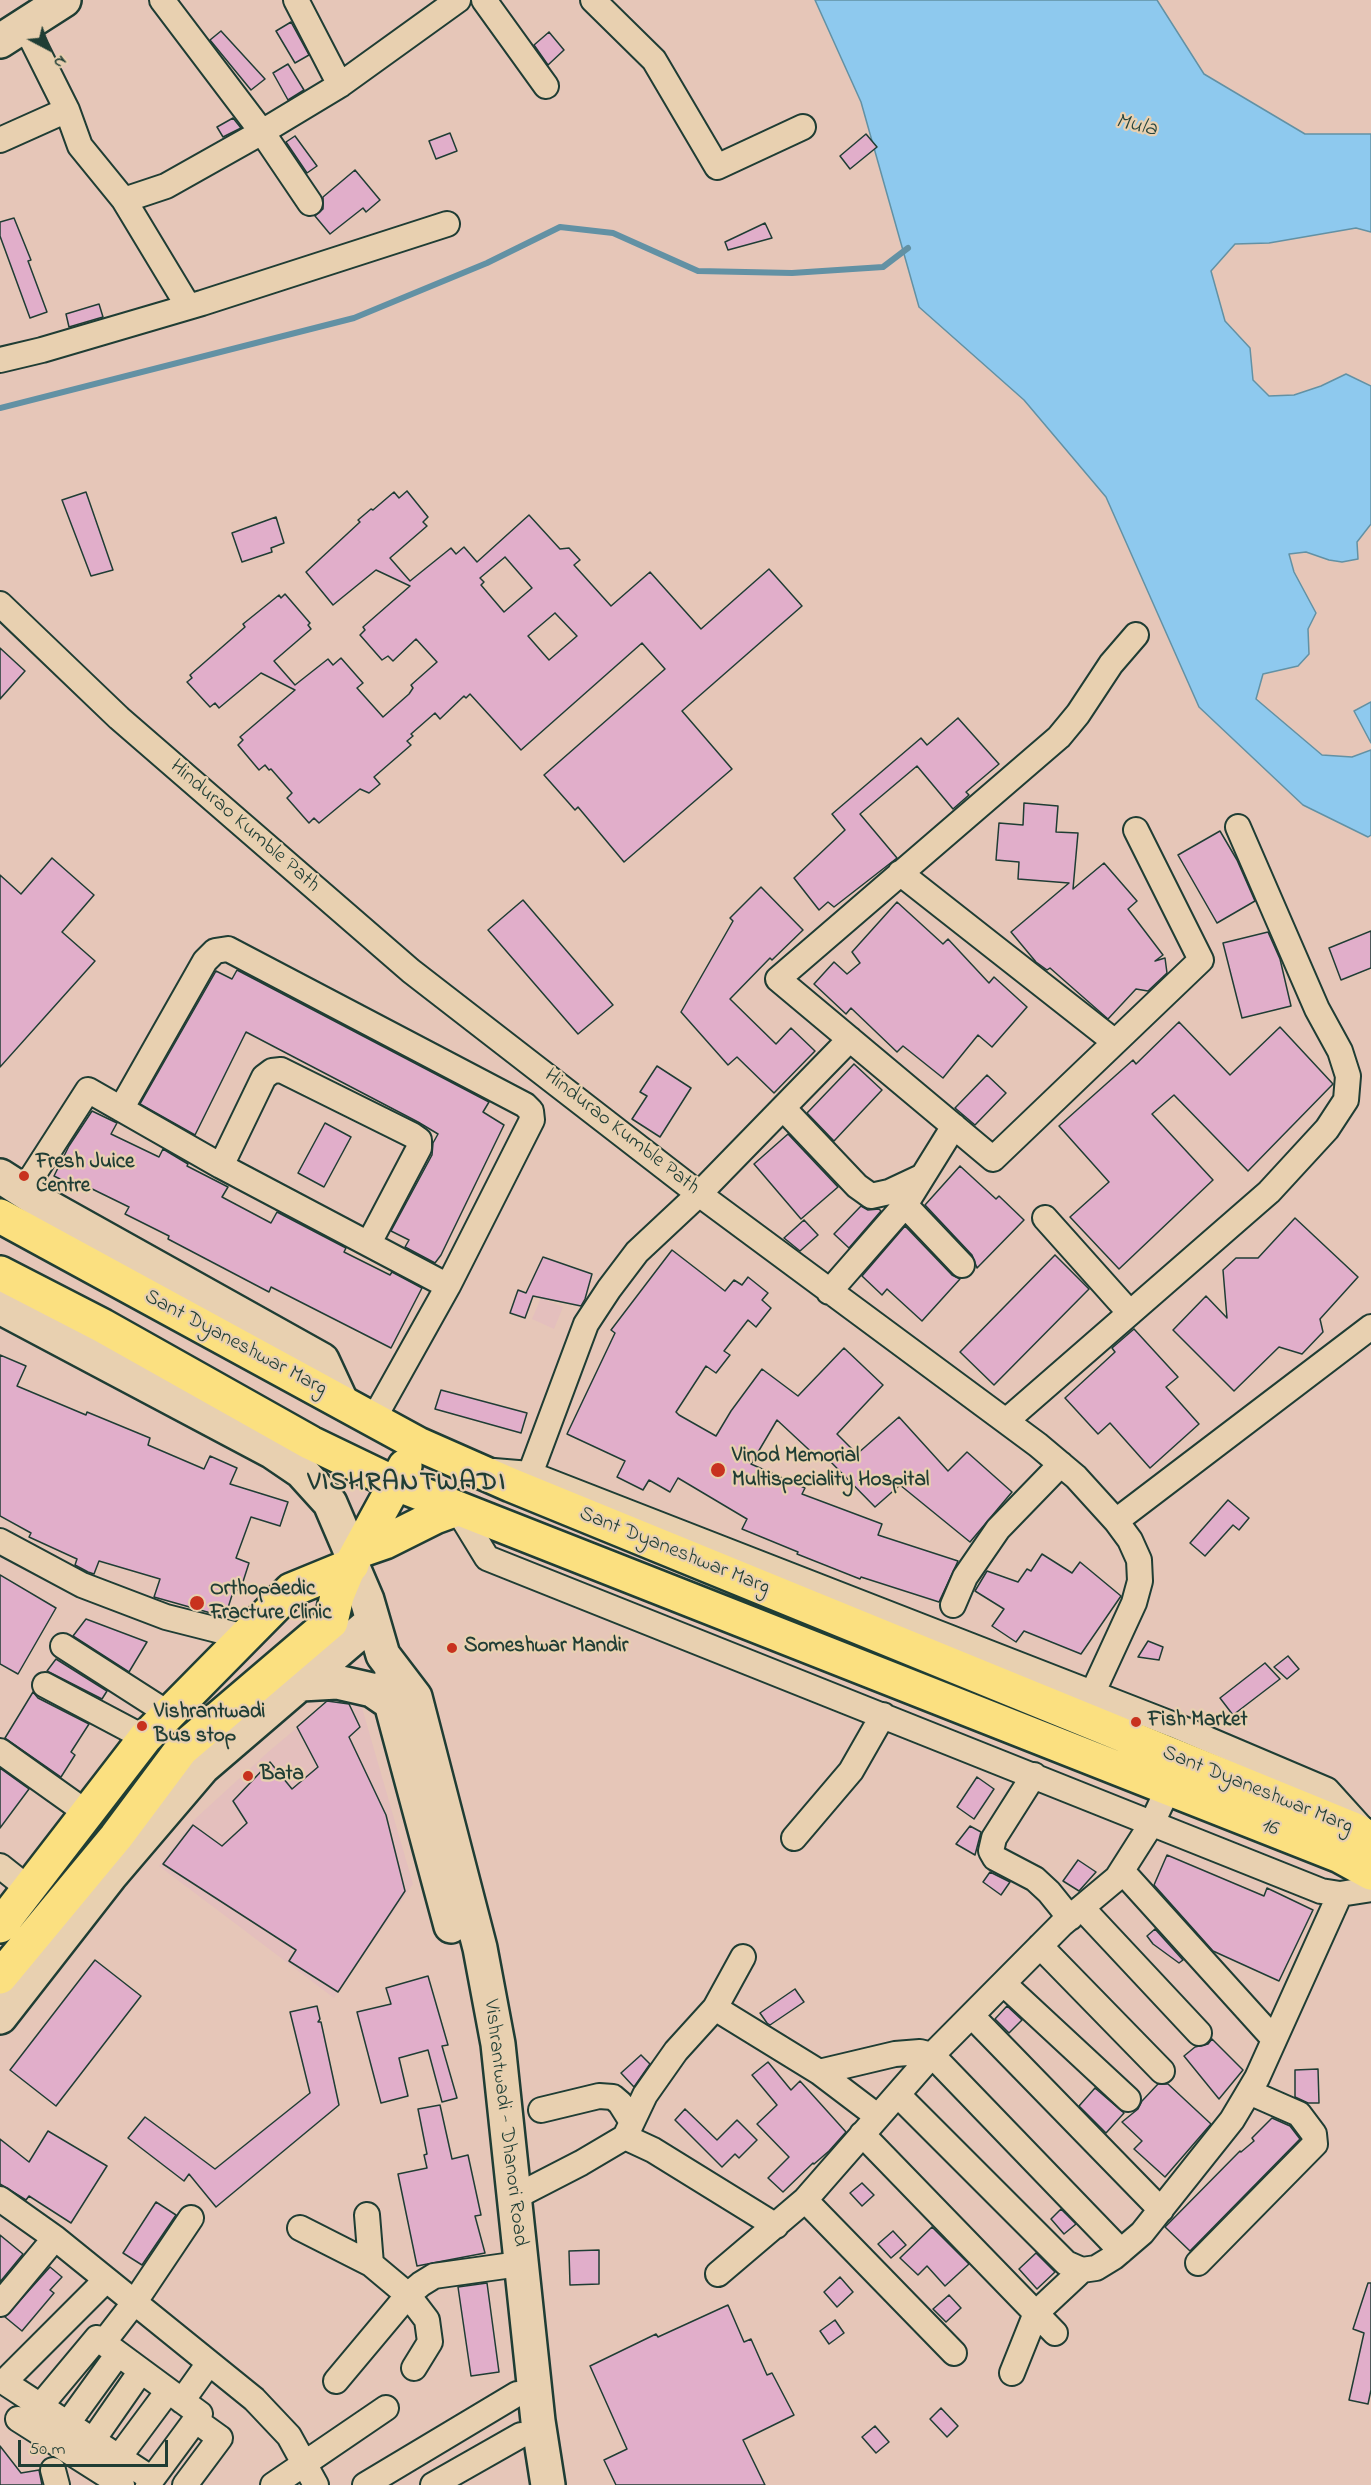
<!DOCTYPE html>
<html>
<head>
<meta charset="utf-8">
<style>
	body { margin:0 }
	#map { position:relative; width:1371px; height:2485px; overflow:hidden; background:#e6c6b8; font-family:"Indie Flower",sans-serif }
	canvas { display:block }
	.north { position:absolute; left:18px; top:18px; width:60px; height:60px; -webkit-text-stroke:4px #e8d0b0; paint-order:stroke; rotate:139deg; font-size:16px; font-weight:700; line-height:24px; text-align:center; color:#1f3d34 }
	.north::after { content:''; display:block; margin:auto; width:21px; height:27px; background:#1f3d34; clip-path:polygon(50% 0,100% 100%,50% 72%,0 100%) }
	.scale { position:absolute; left:18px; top:2440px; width:150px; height:27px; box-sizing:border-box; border:3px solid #1f3d34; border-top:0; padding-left:8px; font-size:18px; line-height:21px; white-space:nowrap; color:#1f3d34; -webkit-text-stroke:4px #e8d0b0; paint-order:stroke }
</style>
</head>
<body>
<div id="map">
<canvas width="1371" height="2485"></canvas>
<div class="north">N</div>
<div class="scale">50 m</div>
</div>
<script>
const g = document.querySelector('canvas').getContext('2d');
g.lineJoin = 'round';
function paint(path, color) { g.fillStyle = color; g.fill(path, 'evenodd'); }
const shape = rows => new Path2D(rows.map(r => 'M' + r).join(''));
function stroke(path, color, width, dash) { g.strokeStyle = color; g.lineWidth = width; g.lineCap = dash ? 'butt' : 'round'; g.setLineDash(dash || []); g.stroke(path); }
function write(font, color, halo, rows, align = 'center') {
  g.font = font + ' "Indie Flower",sans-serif'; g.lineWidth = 4.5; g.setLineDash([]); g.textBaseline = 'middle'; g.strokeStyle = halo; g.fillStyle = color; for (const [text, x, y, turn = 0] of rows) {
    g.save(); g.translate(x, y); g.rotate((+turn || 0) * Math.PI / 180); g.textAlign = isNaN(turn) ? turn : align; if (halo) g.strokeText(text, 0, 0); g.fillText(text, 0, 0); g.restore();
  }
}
paint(shape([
	[541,1298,563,1307,554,1329,532,1319],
	[354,1680,413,1884,334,1998,159,1866,195,1819,268,1752]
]), '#e4bfbd');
const water = shape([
	[815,0,1157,0,1204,74,1305,134,1371,134,1371,232,1356,228,1269,243,1235,244,1211,271,1225,321,1250,348,1253,380,1269,396,1294,395,1321,386,1346,374,1371,386,1371,524,1357,542,1358,559,1342,562,1329,560,1306,552,1289,554,1294,572,1316,613,1308,629,1309,654,1298,666,1263,674,1256,699,1322,755,1352,757,1371,750,1371,835,1368,837,1303,805,1199,707,1106,497,1024,400,919,307,861,102,815,0],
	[1371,702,1371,743,1354,711,1371,702]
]);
paint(water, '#8ec9ee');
stroke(water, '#6291a4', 1.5);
stroke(shape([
	[0,408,354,318,487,263,560,227,613,233,698,271,792,273,883,267,908,248]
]), '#6291a4', 6);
const building = shape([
	[291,22,309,55,295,63,276,31,291,22],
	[221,31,265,79,251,90,210,40,221,31],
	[549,32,564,50,548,65,534,45,549,32],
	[288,64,304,90,288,100,273,73,288,64],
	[233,118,241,128,223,137,217,127,233,118],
	[450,133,457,151,436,159,429,141,450,133],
	[866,134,877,147,850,169,840,156,866,134],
	[295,136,317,166,307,173,286,142,295,136],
	[355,170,380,200,366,212,363,208,330,234,315,216,323,209,323,197,355,170],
	[14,218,31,260,28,261,47,312,30,318,0,236,0,222,14,218],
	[765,223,772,238,728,250,725,242,765,223],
	[99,304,103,317,69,327,66,314,99,304],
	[407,491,428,517,423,522,427,526,390,558,410,581,451,548,456,554,464,547,477,562,529,515,560,549,569,548,580,560,574,565,611,606,650,572,701,629,769,569,802,606,682,711,732,769,624,862,578,807,575,810,544,775,665,669,642,643,521,750,470,694,466,698,464,696,440,719,435,713,411,734,413,736,407,741,411,745,374,777,380,784,369,793,360,789,319,823,314,818,309,823,287,798,292,793,271,769,269,770,265,765,259,770,238,745,243,740,240,737,295,690,261,673,219,708,215,703,210,707,187,682,192,678,190,675,245,627,243,624,279,595,281,598,285,594,310,623,308,625,311,629,274,661,295,685,328,659,333,665,341,658,363,683,357,688,383,717,409,694,413,688,411,685,437,662,416,639,393,661,388,656,382,660,360,635,365,630,363,627,410,586,376,570,333,605,306,572,360,522,358,520,371,509,373,510,394,492,399,498,407,491],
	[505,557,532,588,504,612,481,585,484,582,480,578,505,557],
	[555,613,577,636,549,660,528,636,555,613],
	[86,492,113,570,91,576,62,500,86,492],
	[276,517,284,543,271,548,272,552,242,562,232,533,276,517],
	[0,648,25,671,0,699,0,648],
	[958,718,999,764,966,792,969,795,953,809,917,766,860,814,897,858,834,907,828,902,819,910,794,878,845,830,832,814,921,738,927,745,958,718],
	[1024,803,1058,806,1056,832,1078,833,1073,889,1104,863,1137,901,1128,909,1163,955,1155,961,1165,958,1167,973,1148,991,1136,989,1108,1019,1050,968,1047,970,1036,962,1011,932,1069,883,1018,879,1019,862,996,860,999,823,1023,825,1024,803],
	[1220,831,1237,860,1255,901,1217,923,1178,855,1220,831],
	[52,858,94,895,62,932,95,961,0,1067,0,875,21,894,52,858],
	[761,887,803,930,772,960,770,958,730,999,776,1044,791,1028,815,1051,774,1093,737,1057,728,1065,681,1012,733,921,730,918,761,887],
	[523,900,613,1005,578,1034,488,930,523,900],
	[897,902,943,944,948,939,989,983,994,977,1027,1007,992,1047,978,1035,943,1078,903,1046,897,1052,851,1008,846,1014,814,984,834,962,847,974,860,963,852,952,897,902],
	[1371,931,1371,968,1341,980,1329,948,1371,931],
	[1268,932,1280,959,1291,1006,1242,1018,1223,943,1268,932],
	[237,970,489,1102,483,1112,504,1125,441,1255,435,1263,405,1247,409,1240,391,1231,432,1155,433,1143,438,1134,418,1122,246,1032,195,1135,140,1104,216,971,232,979,237,970],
	[1179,1022,1230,1075,1280,1027,1333,1084,1248,1171,1174,1095,1152,1114,1213,1180,1119,1269,1070,1217,1109,1182,1059,1126,1133,1060,1136,1064,1179,1022],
	[854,1064,882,1090,834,1141,807,1113,854,1064],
	[657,1066,691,1088,660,1137,632,1119,647,1096,640,1092,657,1066],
	[987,1075,1006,1093,975,1125,955,1108,987,1075],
	[92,1111,117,1123,111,1134,159,1157,163,1149,188,1164,187,1166,228,1187,222,1197,271,1223,277,1212,346,1248,344,1252,390,1275,392,1272,422,1288,391,1348,271,1287,269,1292,168,1239,169,1236,125,1214,129,1207,84,1185,82,1190,54,1176,69,1146,92,1111],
	[325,1123,351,1137,324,1187,298,1173,325,1123],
	[788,1134,838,1187,801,1219,754,1164,788,1134],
	[960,1166,996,1199,999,1196,1024,1220,977,1268,972,1255,925,1205,960,1166],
	[861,1206,868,1210,879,1209,881,1211,849,1248,834,1234,861,1206],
	[1295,1218,1358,1277,1320,1319,1323,1332,1302,1354,1279,1347,1234,1391,1173,1330,1206,1296,1227,1318,1223,1270,1236,1258,1258,1258,1295,1218],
	[804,1220,818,1235,800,1251,784,1238,804,1220],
	[905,1226,952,1275,960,1279,922,1321,887,1289,882,1295,862,1276,905,1226],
	[672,1250,725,1291,734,1280,742,1285,748,1277,768,1293,762,1300,771,1308,756,1327,748,1320,724,1351,730,1355,716,1373,706,1366,676,1412,679,1415,716,1436,731,1411,762,1369,798,1396,844,1348,883,1385,837,1434,857,1454,899,1417,948,1471,967,1452,1012,1492,970,1542,900,1485,875,1507,824,1455,820,1460,777,1420,751,1464,805,1488,802,1494,882,1524,878,1535,958,1561,939,1602,861,1577,860,1579,797,1554,798,1552,742,1529,747,1519,678,1478,670,1492,649,1480,643,1490,617,1477,625,1461,567,1434,615,1333,611,1330,672,1250],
	[1055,1255,1089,1289,994,1385,960,1352,1055,1255],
	[543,1257,592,1274,585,1299,581,1306,533,1296,525,1318,510,1313,518,1290,526,1293,543,1257],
	[1134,1329,1178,1377,1166,1387,1199,1424,1150,1468,1110,1423,1098,1434,1065,1398,1115,1352,1112,1348,1134,1329],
	[0,1355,26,1366,17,1386,86,1415,87,1412,150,1438,148,1445,204,1469,210,1456,237,1468,230,1484,288,1502,280,1526,251,1517,236,1558,249,1563,240,1591,234,1589,225,1617,154,1597,160,1579,99,1561,94,1574,88,1572,75,1565,77,1559,29,1537,31,1533,0,1516,0,1355],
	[441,1390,527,1413,521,1433,435,1409,441,1390],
	[1228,1500,1249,1518,1239,1530,1233,1525,1205,1556,1190,1543,1228,1500],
	[1042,1554,1072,1573,1080,1562,1121,1596,1081,1654,1024,1631,1016,1642,992,1626,1004,1609,975,1591,987,1571,1018,1582,1027,1569,1031,1571,1042,1554],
	[0,1575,56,1608,18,1674,0,1664,0,1575],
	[86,1619,147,1642,129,1672,73,1636,86,1619],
	[1148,1641,1163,1647,1159,1660,1138,1657,1148,1641],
	[1288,1656,1299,1669,1287,1679,1274,1667,1288,1656],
	[56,1659,107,1691,102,1699,47,1671,56,1659],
	[1265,1663,1280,1679,1233,1715,1220,1698,1265,1663],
	[33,1692,38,1698,89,1724,71,1752,75,1755,61,1777,5,1738,33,1692],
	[327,1701,349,1704,360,1727,349,1737,386,1815,405,1891,338,1992,289,1961,296,1950,163,1864,193,1825,222,1846,247,1823,233,1801,270,1762,292,1789,318,1767,297,1727,327,1701],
	[0,1768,29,1789,0,1828,0,1768],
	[977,1777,994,1789,974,1819,957,1807,977,1777],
	[970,1826,981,1832,975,1855,956,1844,970,1826],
	[1167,1855,1264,1896,1267,1888,1313,1910,1279,1981,1213,1951,1154,1885,1167,1855],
	[1078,1860,1096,1872,1079,1891,1063,1881,1078,1860],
	[990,1872,1010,1882,1001,1895,983,1882,990,1872],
	[1155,1929,1183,1960,1179,1963,1153,1944,1147,1936,1155,1929],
	[95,1960,141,1996,56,2106,10,2070,95,1960],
	[428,1976,448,2045,442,2046,457,2098,442,2102,428,2050,399,2058,408,2096,381,2103,357,2012,391,2004,386,1988,428,1976],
	[795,1989,804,2002,770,2025,767,2023,760,2013,795,1989],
	[317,2006,320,2019,318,2022,321,2022,339,2105,216,2207,189,2174,184,2181,128,2138,145,2117,215,2169,310,2093,290,2012,317,2006],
	[1007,2006,1022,2020,1009,2033,995,2019,1007,2006],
	[1212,2039,1243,2070,1219,2099,1184,2056,1195,2047,1208,2044,1212,2039],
	[641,2055,650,2064,634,2087,621,2073,641,2055],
	[768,2062,791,2090,800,2081,846,2132,829,2151,814,2164,813,2163,783,2192,768,2178,789,2157,757,2124,777,2105,752,2075,768,2062],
	[1318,2069,1319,2103,1308,2103,1295,2097,1295,2070,1318,2069],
	[1158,2084,1168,2084,1211,2124,1165,2177,1134,2149,1142,2141,1122,2122,1138,2109,1142,2101,1158,2084],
	[1095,2088,1124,2113,1106,2133,1079,2106,1095,2088],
	[440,2105,452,2159,468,2155,481,2215,475,2216,485,2253,417,2266,398,2174,427,2168,424,2155,427,2154,418,2109,440,2105],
	[685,2109,717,2140,737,2120,757,2140,739,2158,735,2154,722,2167,675,2120,685,2109],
	[1272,2118,1290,2126,1300,2139,1190,2251,1165,2227,1240,2151,1241,2152,1254,2141,1252,2138,1272,2118],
	[48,2131,107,2166,71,2223,29,2196,26,2200,0,2184,0,2139,29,2162,48,2131],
	[862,2183,874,2195,862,2206,850,2193,862,2183],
	[156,2202,176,2215,142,2265,123,2253,156,2202],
	[1061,2209,1076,2224,1064,2234,1051,2219,1061,2209],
	[932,2227,969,2264,945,2286,927,2266,918,2275,900,2258,932,2227],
	[893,2231,906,2245,891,2258,878,2244,893,2231],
	[0,2235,23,2254,0,2282,0,2235],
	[599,2250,599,2284,570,2285,569,2251,599,2250],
	[1036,2253,1055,2272,1037,2289,1019,2269,1036,2253],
	[50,2267,62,2277,50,2290,54,2293,22,2331,5,2317,50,2267],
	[840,2277,853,2292,837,2307,824,2292,840,2277],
	[487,2283,499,2372,471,2376,458,2287,487,2283],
	[1368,2283,1371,2283,1371,2390,1368,2404,1349,2400,1364,2333,1353,2329,1368,2283],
	[949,2295,961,2308,946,2322,933,2309,949,2295],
	[728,2305,744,2342,751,2339,767,2375,772,2373,794,2415,743,2440,765,2485,616,2485,604,2460,627,2449,590,2366,656,2334,658,2337,728,2305],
	[835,2320,844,2333,829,2344,820,2331,835,2320],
	[941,2408,958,2426,947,2437,930,2419,941,2408],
	[875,2426,889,2442,876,2453,862,2437,875,2426],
	[0,2446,21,2473,39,2470,42,2485,0,2485,0,2446]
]);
paint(building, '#e1aeca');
stroke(building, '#1f3d34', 1.5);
const street = shape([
	[162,0,262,132,310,203],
	[296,0,340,85],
	[484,0,546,86],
	[593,0,654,60,717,167,803,127],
	[25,26,67,110,80,146,124,200,188,306],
	[0,140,67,110],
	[124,200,166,186,262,132,340,85,458,0],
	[0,360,42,350,202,303,447,224],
	[0,604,119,718,411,971,699,1194,1038,1445,1076,1477,1116,1521,1130,1540,1139,1560,1140,1581,1134,1603,1081,1718],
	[1136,635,1111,664,1078,714,1059,737,778,979,993,1159,1201,960,1136,830],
	[900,873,1115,1042],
	[783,1108,857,1186,871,1196,889,1192,921,1177],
	[121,1109,205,961,215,951,228,949,525,1105,531,1111,532,1120,448,1286,373,1420],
	[221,1166,264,1077,272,1071,281,1070,412,1135,419,1140,419,1148,369,1243],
	[23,1191,88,1090,221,1166,448,1286],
	[905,1205,962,1265],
	[1045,1218,1130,1313],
	[829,1292,905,1205,954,1126],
	[1006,1421,1269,1192,1327,1129,1346,1100,1348,1076,1340,1051,1317,1009,1238,827],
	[494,1471,530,1474,1174,1725,1327,1790,1364,1831],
	[530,1474,586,1324,609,1289,637,1252,699,1194,850,1039],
	[457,1509,487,1558,1321,1891,1340,1894,1371,1889],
	[1116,1521,1371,1327],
	[0,1541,82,1585,166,1617,245,1637],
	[953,1605,965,1577,998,1529,1061,1464],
	[63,1646,169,1714],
	[45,1685,145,1738],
	[0,1751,87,1813],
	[1034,1775,994,1838,991,1851,995,1858,1035,1879,1049,1892,1070,1918],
	[794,1838,851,1771,883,1715],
	[0,1866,29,1889],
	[1122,1871,1273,2038],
	[1082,1908,1199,2033],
	[1040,1946,1162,2071],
	[1004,1984,1128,2099],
	[715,2008,743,1957],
	[972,2016,1161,2210],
	[819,2072,895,2054,920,2052,932,2055,1121,2251],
	[898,2095,1066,2263,1082,2270,1096,2268,1114,2257,1142,2233,1232,2120,1257,2078,1340,1894],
	[541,2110,599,2096,613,2097,620,2103,632,2122],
	[862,2134,1055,2333],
	[625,2137,653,2150,776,2226],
	[515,2197,581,2163,625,2137,645,2095,676,2051,715,2008,819,2072,877,2116],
	[0,2199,55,2238,254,2399,289,2436,316,2485],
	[805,2200,954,2353],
	[367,2215,371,2264],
	[300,2228,371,2264,408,2295,427,2320,430,2342,414,2368],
	[1198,2263,1315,2144,1314,2134,1299,2114,1249,2092],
	[718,2274,805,2200,932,2055,1062,1924,1117,1878,1152,1823,1168,1789],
	[106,2280,4,2382,152,2479,148,2485],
	[0,2304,55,2238],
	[103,2343,134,2303,191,2218],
	[1012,2373,1036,2313,1082,2270],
	[336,2381,408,2295,421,2284,434,2276,505,2266],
	[182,2401,209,2363],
	[41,2405,97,2338,200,2414,152,2479],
	[18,2419,122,2485],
	[68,2423,118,2354],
	[93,2440,141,2371],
	[119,2457,168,2391],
	[53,2470,57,2485],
	[185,2485,220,2438,195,2420],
	[273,2485,386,2408],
	[365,2485,517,2394],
	[433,2485,521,2435]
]);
const secondary = shape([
	[0,41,64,0],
	[0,1176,50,1208,322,1360,341,1401],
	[0,1307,273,1452,301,1471,330,1503,354,1559],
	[352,1565,367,1600,383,1655,415,1697,480,1948,498,2044,538,2421,548,2485],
	[392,1669,391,1703,451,1926],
	[301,1684,337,1682,372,1690,391,1703],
	[0,2017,110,1876,203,1767,373,1621]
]);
const primary = shape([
	[0,1216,418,1444,511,1485,1353,1829,1371,1839],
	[0,1273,103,1326,311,1443,394,1483,1340,1856,1371,1873],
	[359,1551,385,1542,435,1517,457,1509],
	[0,1926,145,1738,291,1590,352,1565],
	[0,1977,116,1837,181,1750,331,1622,337,1596,347,1572,405,1466]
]);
stroke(street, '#1f3d34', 28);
stroke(secondary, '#1f3d34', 38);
stroke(primary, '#1f3d34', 38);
stroke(street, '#e8d0b0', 24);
stroke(secondary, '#e8d0b0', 33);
stroke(primary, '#fbe080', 33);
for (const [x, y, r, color] of [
	[24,1176,6,"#c8321e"],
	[718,1470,8,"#c8321e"],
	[197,1603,8,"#c8321e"],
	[452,1648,6,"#c8321e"],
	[1136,1722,6,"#c8321e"],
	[142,1726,6,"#c8321e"],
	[248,1776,6,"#c8321e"]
]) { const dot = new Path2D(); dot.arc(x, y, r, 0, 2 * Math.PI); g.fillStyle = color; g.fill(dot); stroke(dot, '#e8d0b0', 2); }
write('21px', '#1f3d34', '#e8d0b0', [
	["Hindurao Kumble Path",244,827,41],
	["Hindurao Kumble Path",621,1133,38],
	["Sant Dyaneshwar Marg",235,1344,28],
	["Sant Dyaneshwar Marg",674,1552,22],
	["Sant Dyaneshwar Marg",1257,1791,22],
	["16",1270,1829,21],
	["Vishrantwadi - Dhanori Road",504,2123,83]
]);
write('bold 21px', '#1f3d34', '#e8d0b0', [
	["Fresh Juice",36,1164],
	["Centre",36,1188],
	["Vinod Memorial",732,1458],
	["Multispeciality Hospital",732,1482],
	["Orthopaedic",210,1591],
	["Fracture Clinic",210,1615],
	["Someshwar Mandir",464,1648],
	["Vishrantwadi",154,1714],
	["Bus stop",154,1738],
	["Fish Market",1148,1722],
	["Bata",260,1776]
], 'left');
write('italic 22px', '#25443d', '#e8d0b0', [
	["Mula",1136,127,13]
]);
g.letterSpacing = '1.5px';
write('bold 27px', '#1f3d34', '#e8d0b0', [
	["VISHRANTWADI",407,1485]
]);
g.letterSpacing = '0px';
</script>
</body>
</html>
